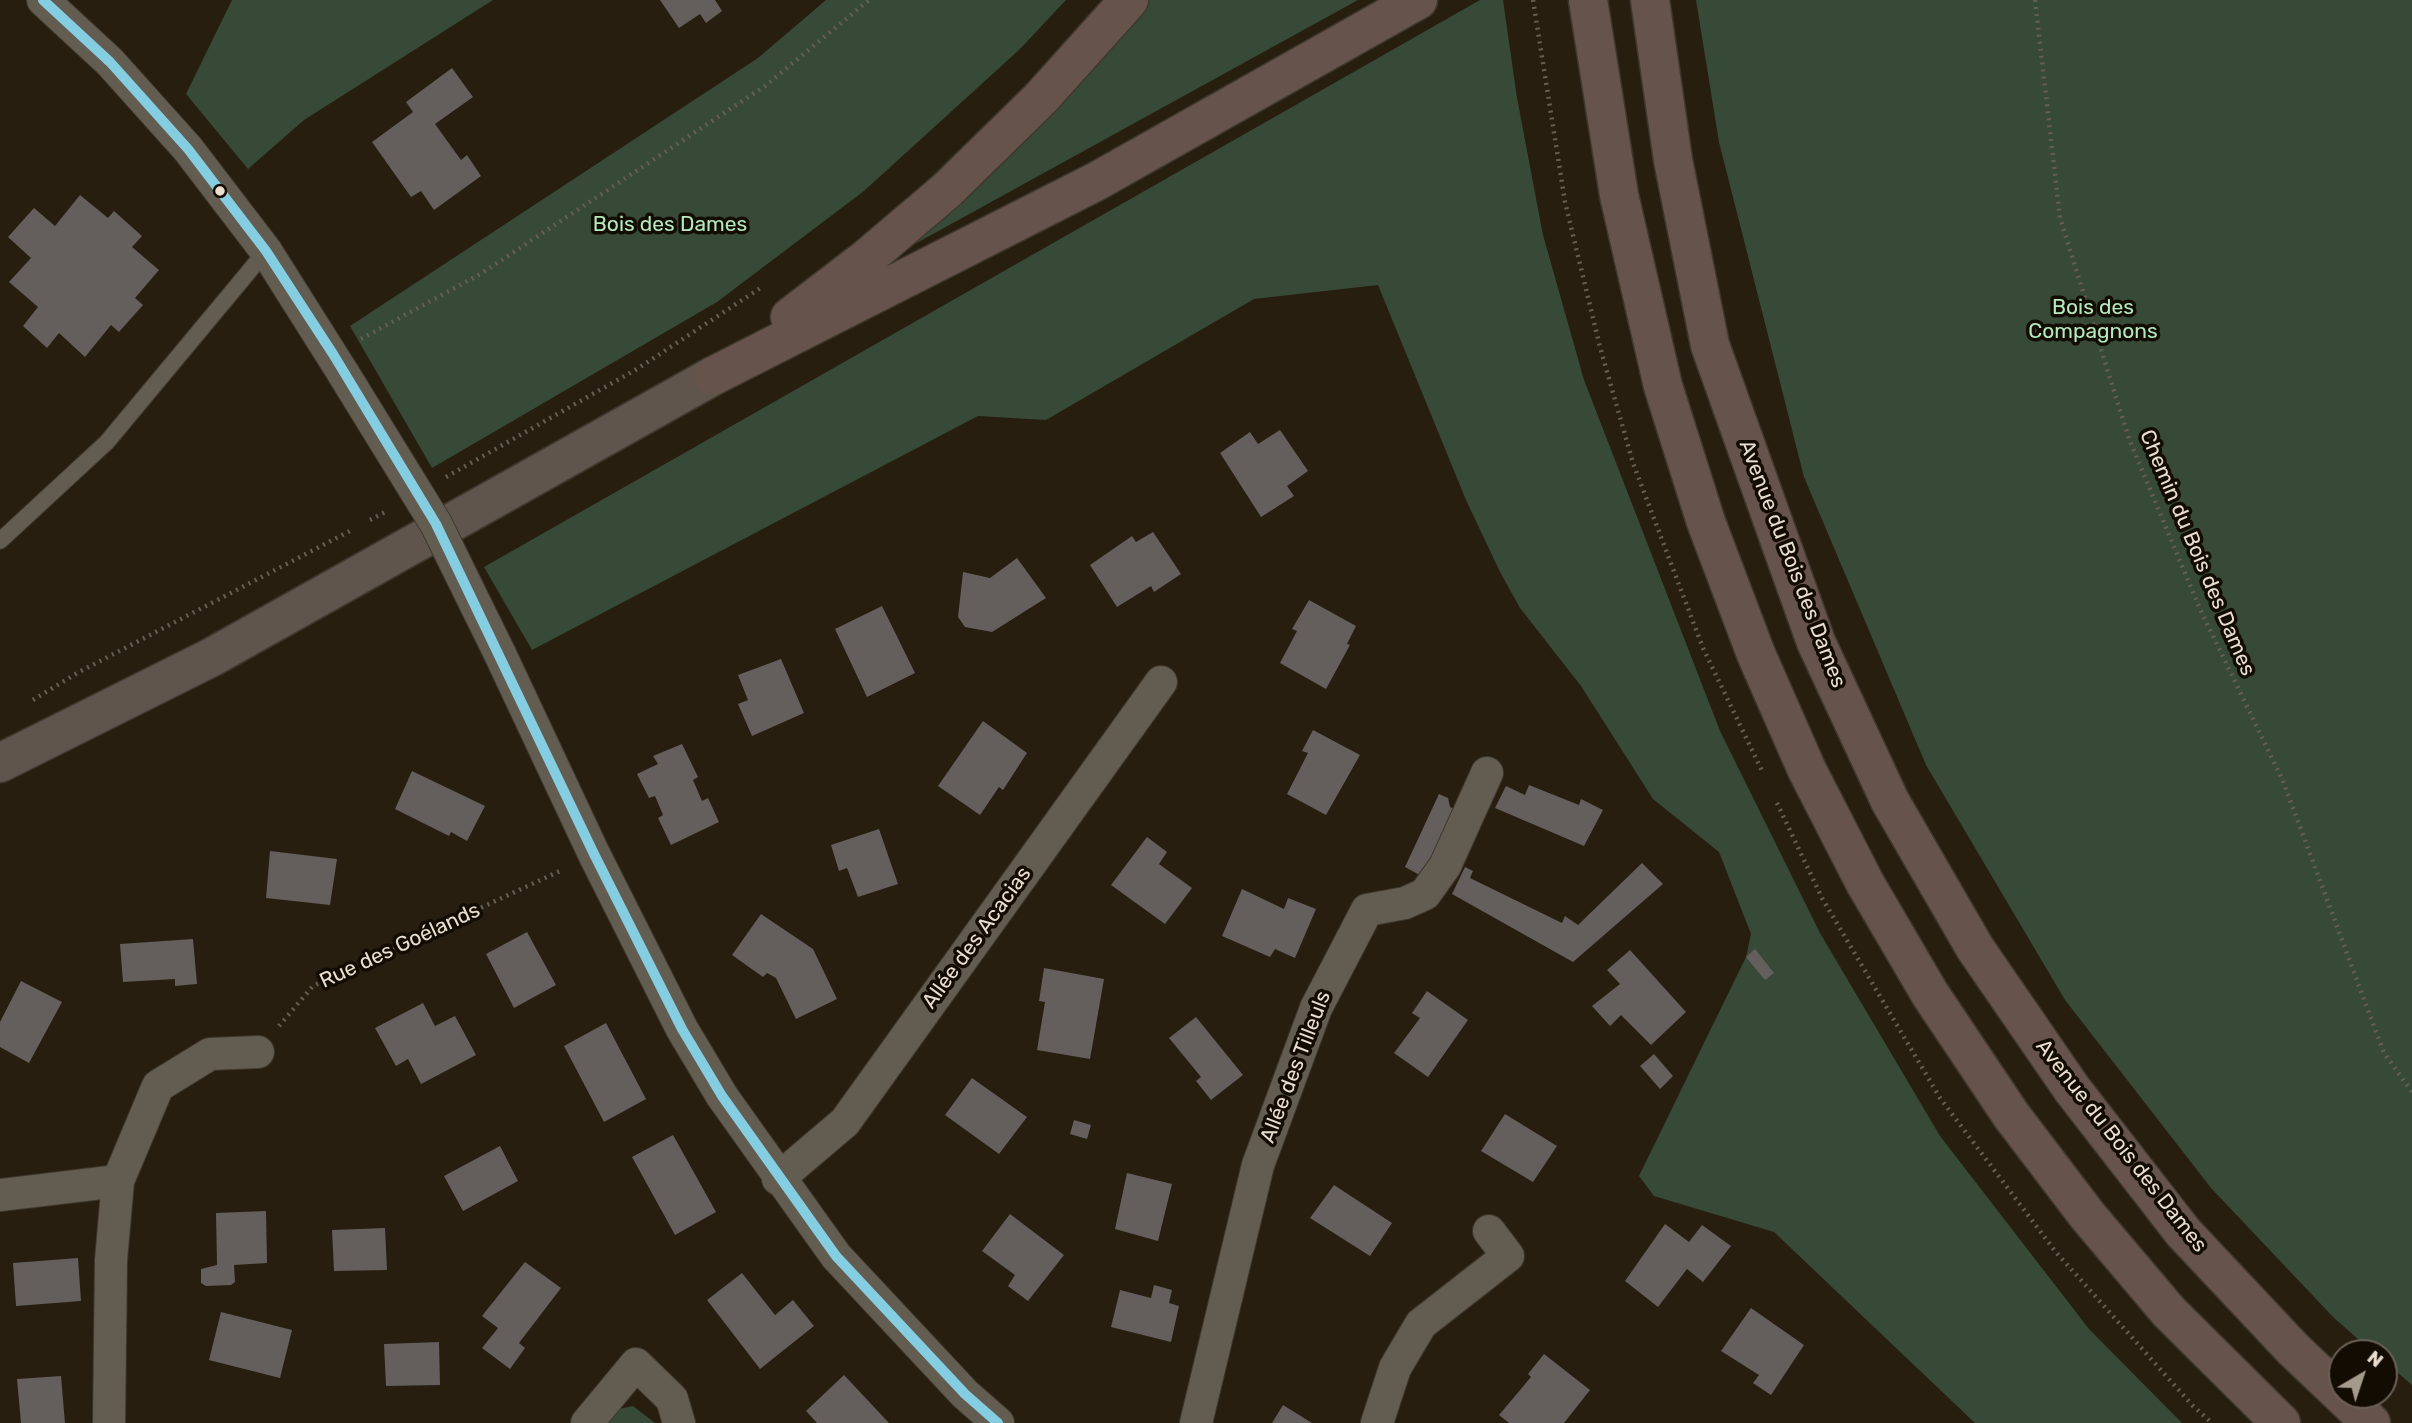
<!DOCTYPE html>
<html>
<head>
<meta charset="utf-8">
<style>
	body { margin:0 }
	#map { position:relative; width:2412px; height:1423px; overflow:hidden; background:#271e0f; font-family:Rubik,sans-serif }
	canvas { display:block }
	.north { position:absolute; left:2328px; top:1339px; width:70px; height:70px; box-sizing:border-box; background:#130c03; border:2px solid #696055; border-radius:50%; rotate:39deg; font-size:19px; font-weight:700; line-height:28px; text-align:center; color:#e9decf }
	.north::after { content:''; display:block; margin:auto; width:24px; height:32px; background:#a59b8c; clip-path:polygon(50% 0,100% 100%,50% 72%,0 100%) }
</style>
</head>
<body>
<div id="map">
<canvas width="2412" height="1423"></canvas>
<div class="north">N</div>
</div>
<script>
const g = document.querySelector('canvas').getContext('2d');
g.lineJoin = 'round';
function paint(path, color) { g.fillStyle = color; g.fill(path, 'evenodd'); }
const shape = rows => new Path2D(rows.map(r => 'M' + r).join(''));
function stroke(path, color, width, dash) { g.strokeStyle = color; g.lineWidth = width; g.lineCap = dash ? 'butt' : 'round'; g.setLineDash(dash || []); g.stroke(path); }
function write(font, color, halo, rows, align = 'center') {
  g.font = font + ' Rubik,sans-serif'; g.lineWidth = 7; g.setLineDash([]); g.textBaseline = 'middle'; g.strokeStyle = halo; g.fillStyle = color; for (const [text, x, y, turn = 0] of rows) {
    g.save(); g.translate(x, y); g.rotate((+turn || 0) * Math.PI / 180); g.textAlign = isNaN(turn) ? turn : align; if (halo) g.strokeText(text, 0, 0); g.fillText(text, 0, 0); g.restore();
  }
}
paint(shape([
	[232,0,493,0,304,120,248,169,186,94],
	[826,0,1066,0,1020,49,864,191,717,302,432,468,350,326,758,58],
	[1147,0,1358,0,893,256],
	[1480,0,1503,0,1517,98,1543,235,1584,380,1720,731,1820,933,1940,1136,2089,1329,2182,1423,1975,1423,1774,1232,1654,1196,1639,1176,1746,957,1751,934,1719,852,1653,799,1581,686,1520,608,1500,572,1466,500,1378,285,1254,299,1046,420,978,416,532,650,484,567],
	[1696,0,2412,0,2412,1385,2384,1361,2384,1353,2374,1353,2334,1318,2211,1188,2065,1000,1926,765,1804,477,1719,142],
	[633,1406,655,1423,608,1423,619,1409]
]), '#364a37');
paint(shape([
	[660,0,715,0,722,11,706,23,700,14,679,28],
	[452,68,473,97,435,124,461,160,467,155,481,176,434,210,421,191,411,197,372,142,413,112,406,102],
	[80,195,108,218,114,211,142,236,132,247,159,270,135,298,143,305,119,332,111,325,85,357,59,333,47,348,23,326,38,307,9,282,31,258,8,237,34,208,55,226],
	[1280,430,1308,471,1287,486,1294,496,1261,517,1220,453,1250,432,1258,444],
	[1153,532,1181,574,1154,592,1151,586,1117,607,1090,565,1132,536,1136,542],
	[1017,558,1046,598,992,632,965,627,958,617,963,572,990,578],
	[1309,600,1356,626,1347,644,1350,645,1326,689,1280,663,1297,631,1292,629],
	[882,606,915,673,867,697,835,629],
	[781,659,804,713,752,736,738,704,748,700,738,675],
	[983,721,1027,753,1003,790,999,787,980,815,938,786],
	[1313,730,1360,755,1326,815,1287,794,1308,753,1302,751],
	[682,744,698,777,693,780,702,801,708,798,719,822,671,845,658,818,663,815,655,796,649,798,637,774,658,764,653,756],
	[412,771,485,806,467,841,451,832,449,836,395,809],
	[1529,785,1579,805,1581,799,1603,810,1584,846,1495,808,1506,786,1525,795],
	[1439,794,1448,798,1450,807,1456,810,1425,878,1405,867],
	[879,829,898,884,858,897,847,868,839,871,831,845],
	[1147,837,1167,852,1159,864,1192,888,1165,924,1111,885],
	[270,851,337,859,330,905,266,898],
	[1642,863,1663,884,1573,962,1452,894,1465,867,1473,871,1470,878,1562,923,1565,916,1578,925],
	[1242,889,1284,909,1288,898,1316,909,1295,958,1275,949,1270,957,1222,936],
	[761,914,813,949,837,999,796,1019,776,978,767,973,763,977,732,955],
	[527,932,556,985,514,1008,486,954],
	[193,939,197,984,175,986,175,979,123,982,120,944],
	[1755,949,1774,973,1765,980,1746,957],
	[1630,950,1686,1012,1651,1045,1621,1015,1610,1026,1592,1006,1620,984,1607,970],
	[1044,968,1104,979,1090,1059,1037,1050,1045,1002,1039,1001],
	[21,981,62,1002,29,1063,0,1047,0,1022],
	[1427,991,1468,1020,1428,1077,1394,1053,1420,1018,1412,1013],
	[423,1003,435,1026,455,1016,476,1055,421,1084,408,1059,396,1066,375,1028],
	[1196,1017,1243,1075,1211,1100,1196,1081,1201,1077,1169,1038],
	[606,1023,646,1099,604,1122,564,1046],
	[1654,1054,1673,1076,1660,1089,1640,1066],
	[972,1078,1027,1117,999,1154,945,1115],
	[1505,1114,1557,1146,1533,1182,1481,1151],
	[1074,1120,1091,1125,1087,1139,1070,1134],
	[673,1135,716,1212,675,1235,632,1157],
	[500,1146,518,1181,463,1211,444,1176],
	[1127,1173,1172,1184,1158,1241,1115,1229],
	[1334,1185,1392,1223,1370,1256,1310,1218],
	[266,1211,267,1263,234,1265,235,1282,231,1285,206,1286,201,1283,201,1269,217,1265,216,1213],
	[1010,1214,1064,1255,1028,1301,1008,1286,1015,1275,982,1251],
	[1665,1224,1689,1242,1702,1225,1731,1246,1703,1282,1687,1269,1658,1307,1625,1281],
	[385,1228,387,1270,334,1271,332,1230],
	[78,1258,81,1301,16,1306,13,1263],
	[525,1262,561,1288,519,1343,525,1348,510,1369,482,1348,498,1328,482,1316],
	[742,1273,775,1315,793,1300,814,1326,760,1369,707,1300],
	[1154,1285,1172,1290,1169,1303,1179,1306,1171,1342,1111,1327,1120,1290,1151,1298],
	[1751,1308,1804,1345,1771,1395,1753,1383,1759,1375,1721,1351],
	[221,1312,292,1330,280,1378,209,1360],
	[439,1342,440,1385,386,1386,384,1344],
	[1544,1354,1590,1390,1564,1423,1509,1423,1499,1415,1531,1377,1528,1374],
	[844,1375,889,1423,817,1423,806,1411],
	[61,1376,65,1423,21,1423,17,1379],
	[1283,1405,1312,1423,1272,1423]
]), '#645e5d');
const lane = shape([
	[0,541,107,442,266,251]
]);
const street = shape([
	[43,0,110,62,188,149,266,251,343,373],
	[500,654,594,854,682,1029,722,1096,836,1256,965,1394,998,1423],
	[778,1179,845,1122,1161,682],
	[0,1195,118,1181],
	[109,1423,111,1260,118,1181,158,1086,210,1054,258,1052],
	[587,1423,636,1364,672,1399,679,1423],
	[1196,1423,1258,1165,1316,1008,1367,910,1405,903,1425,894,1445,866,1487,773],
	[1377,1423,1395,1368,1421,1324,1508,1256,1489,1231]
]);
const secondary = shape([
	[0,763,212,657,713,376]
]);
const highway = shape([
	[1588,0,1619,195,1663,386,1706,522,1756,654,1807,770,1865,883,1930,994,2011,1115,2087,1215,2169,1312,2281,1423],
	[1650,0,1673,160,1710,345,1816,642,1890,801,1975,948,2072,1089,2183,1232,2293,1349,2371,1423],
	[790,317,867,258,947,190,1041,98,1129,0],
	[713,376,1097,181,1418,0]
]);
stroke(lane, '#3f382e', 18);
stroke(street, '#3f382e', 34);
stroke(secondary, '#3f382e', 41);
stroke(highway, '#3f382e', 41);
stroke(shape([
	[1533,0,1565,202,1600,347,1633,463,1703,648,1763,773],
	[2035,0,2060,218,2129,439,2200,609,2283,781,2384,1053,2412,1092],
	[361,339,482,273,765,86,869,0],
	[446,477,637,369,762,287],
	[370,520,387,511],
	[33,700,79,672,350,531],
	[1777,803,1822,898,1940,1098,2055,1251,2193,1406,2212,1423],
	[279,1026,313,986,562,870]
]), '#645e54', 4.5, [2, 5]);
stroke(lane, '#635c51', 16);
stroke(street, '#635c51', 32);
stroke(secondary, '#60554c', 38);
stroke(highway, '#65534c', 38);
const streetBridge = shape([
	[343,373,436,524,500,654]
]);
stroke(streetBridge, '#3f382e', 34, []);
stroke(streetBridge, '#635c51', 32);
stroke(shape([
	[43,0,110,62,188,149,266,251,333,354,436,524,594,854,682,1029,722,1096,836,1256,965,1394,998,1423]
]), '#85cee2', 10);
for (const [x, y, r, color] of [
	[220,191,6,"#e9decf"]
]) { const dot = new Path2D(); dot.arc(x, y, r, 0, 2 * Math.PI); g.fillStyle = color; g.fill(dot); stroke(dot, '#130c03', 2.5); }
write('21px', '#b3eabd', '#130c03', [
	["Bois des Dames",670,225],
	["Bois des",2093,308],
	["Compagnons",2093,332]
]);
write('21px', '#e9decf', '#130c03', [
	["Chemin du Bois des Dames",2197,553,67],
	["Avenue du Bois des Dames",1792,564,69],
	["Allée des Acacias",977,938,-54],
	["Rue des Goélands",400,946,-25],
	["Allée des Tilleuls",1296,1067,-69],
	["Avenue du Bois des Dames",2121,1146,52]
]);
</script>
</body>
</html>
